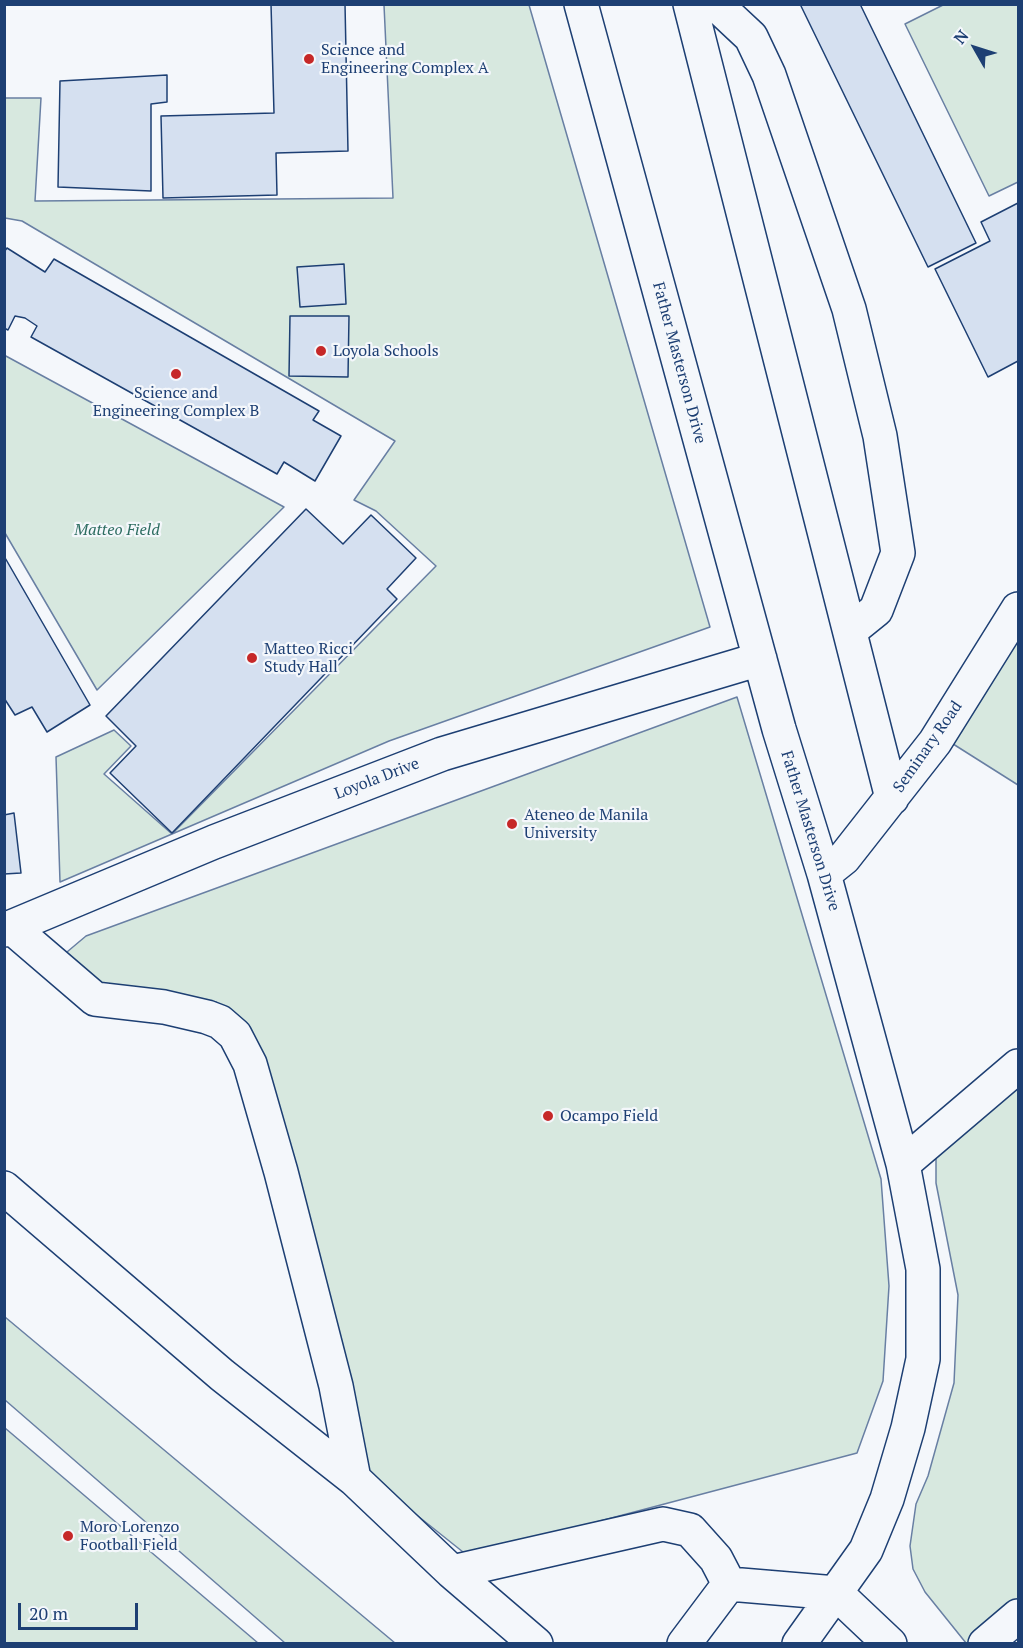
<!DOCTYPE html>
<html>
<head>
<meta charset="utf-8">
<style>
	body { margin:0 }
	#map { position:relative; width:1023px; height:1648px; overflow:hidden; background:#f4f7fb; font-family:"PT Serif",serif }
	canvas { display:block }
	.frame { position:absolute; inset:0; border:6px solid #1d3f73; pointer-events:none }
	.north { position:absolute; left:945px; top:18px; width:60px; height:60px; -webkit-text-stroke:4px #f4f7fb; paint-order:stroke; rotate:309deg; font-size:16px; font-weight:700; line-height:24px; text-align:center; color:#1d3f73 }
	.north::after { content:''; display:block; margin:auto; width:21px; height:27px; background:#1d3f73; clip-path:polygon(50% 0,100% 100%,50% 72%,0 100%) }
	.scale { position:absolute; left:18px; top:1603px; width:120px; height:27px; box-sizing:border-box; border:3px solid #1d3f73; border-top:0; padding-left:8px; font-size:18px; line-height:21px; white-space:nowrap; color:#1d3f73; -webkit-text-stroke:4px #f4f7fb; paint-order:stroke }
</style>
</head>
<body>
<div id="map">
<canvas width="1023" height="1648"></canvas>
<div class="frame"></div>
<div class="north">N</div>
<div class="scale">20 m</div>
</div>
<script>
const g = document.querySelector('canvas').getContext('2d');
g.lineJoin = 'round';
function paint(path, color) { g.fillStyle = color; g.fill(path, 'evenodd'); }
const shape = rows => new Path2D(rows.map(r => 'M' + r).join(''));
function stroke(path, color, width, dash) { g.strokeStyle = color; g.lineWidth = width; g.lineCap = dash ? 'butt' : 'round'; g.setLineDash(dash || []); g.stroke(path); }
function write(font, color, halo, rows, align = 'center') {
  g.font = font + ' "PT Serif",serif'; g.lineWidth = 4.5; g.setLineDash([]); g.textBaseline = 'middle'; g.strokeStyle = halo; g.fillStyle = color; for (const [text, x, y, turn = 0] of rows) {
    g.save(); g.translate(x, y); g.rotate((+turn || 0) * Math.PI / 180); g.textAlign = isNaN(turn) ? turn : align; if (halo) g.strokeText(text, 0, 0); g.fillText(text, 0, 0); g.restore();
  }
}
const green = shape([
	[384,5,529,5,710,627,389,741,60,882,56,757,114,730,131,746,104,774,172,834,436,566,376,511,354,500,395,441,22,221,5,218,4,98,41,98,35,201,393,198,384,5],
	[943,5,1018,5,1018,182,989,196,905,24,943,5],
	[4,355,284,507,97,690,5,533,4,355],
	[1018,617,1018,785,942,737,1018,617],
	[737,697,881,1179,889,1286,883,1381,857,1453,468,1556,359,1469,242,1030,216,1002,101,986,61,957,86,936,737,697],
	[1018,1082,1018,1617,986,1643,966,1643,925,1592,913,1569,910,1546,916,1504,928,1476,954,1383,958,1295,936,1183,936,1157,1018,1082],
	[5,1317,395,1643,285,1643,5,1400,5,1317],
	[5,1428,258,1643,5,1643,5,1428]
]);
paint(green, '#d7e8df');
stroke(green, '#687fa3', 1.5);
const building = shape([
	[271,4,345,4,348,151,276,153,277,195,163,198,161,116,274,113,271,4],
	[800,4,860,4,976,243,928,267,800,4],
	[167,75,167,102,151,104,151,191,58,187,60,81,167,75],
	[1018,203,1018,361,988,377,935,269,990,241,981,222,1018,203],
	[7,248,45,272,54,259,319,411,313,420,341,436,315,481,284,462,277,474,31,337,37,326,25,318,15,316,8,330,4,328,4,252,7,248],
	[344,264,346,304,300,307,297,267,344,264],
	[290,316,349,316,348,377,289,376,290,316],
	[306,509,343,544,371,515,416,558,387,589,397,599,172,833,110,773,136,746,106,716,306,509],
	[4,556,90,705,47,732,32,707,15,715,4,698,4,556],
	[14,813,21,873,4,874,4,815,14,813]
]);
paint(building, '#d5e0f0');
stroke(building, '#1d3f73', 1.5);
const minor = shape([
	[581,4,779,729,824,874,903,1164,923,1269,923,1359,908,1428,887,1499,866,1550,799,1644],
	[690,4,892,798],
	[708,4,720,8,751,37,769,75,849,309,880,436,898,553,876,610,850,631],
	[824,874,844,858,935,742,1018,609],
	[11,927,95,999,164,1007,207,1017,220,1022,235,1035,250,1064,281,1172,336,1386,354,1479],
	[4,930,214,842,442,754,760,659],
	[903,1164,1018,1066],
	[4,1188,222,1375,354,1479,452,1572,536,1644],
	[452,1572,663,1524,690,1530,716,1559,729,1584,836,1593,890,1644],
	[684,1644,729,1584],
	[985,1644,1018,1616]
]);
stroke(minor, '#1d3f73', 36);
stroke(minor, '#f4f7fb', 33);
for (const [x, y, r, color] of [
	[309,59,6,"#c62828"],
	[321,351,6,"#c62828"],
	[176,374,6,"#c62828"],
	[252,658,6,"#c62828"],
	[512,824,6,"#c62828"],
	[548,1116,6,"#c62828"],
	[68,1536,6,"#c62828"]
]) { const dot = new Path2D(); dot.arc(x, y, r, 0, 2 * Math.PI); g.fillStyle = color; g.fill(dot); stroke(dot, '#f4f7fb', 2); }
write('16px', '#1d3f73', '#f4f7fb', [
	["Science and",321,50],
	["Engineering Complex A",321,68],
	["Loyola Schools",333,351],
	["Science and",176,393,"center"],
	["Engineering Complex B",176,411,"center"],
	["Matteo Ricci",264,649],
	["Study Hall",264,667],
	["Ateneo de Manila",524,815],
	["University",524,833],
	["Ocampo Field",560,1116],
	["Moro Lorenzo",80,1527],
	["Football Field",80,1545]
], 'left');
write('16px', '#1d3f73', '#f4f7fb', [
	["Father Masterson Drive",679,363,75],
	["Seminary Road",928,747,-55],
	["Loyola Drive",377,779,-21],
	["Father Masterson Drive",810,831,73]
]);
write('italic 16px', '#2c6c60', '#f4f7fb', [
	["Matteo Field",117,530]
]);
</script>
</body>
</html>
